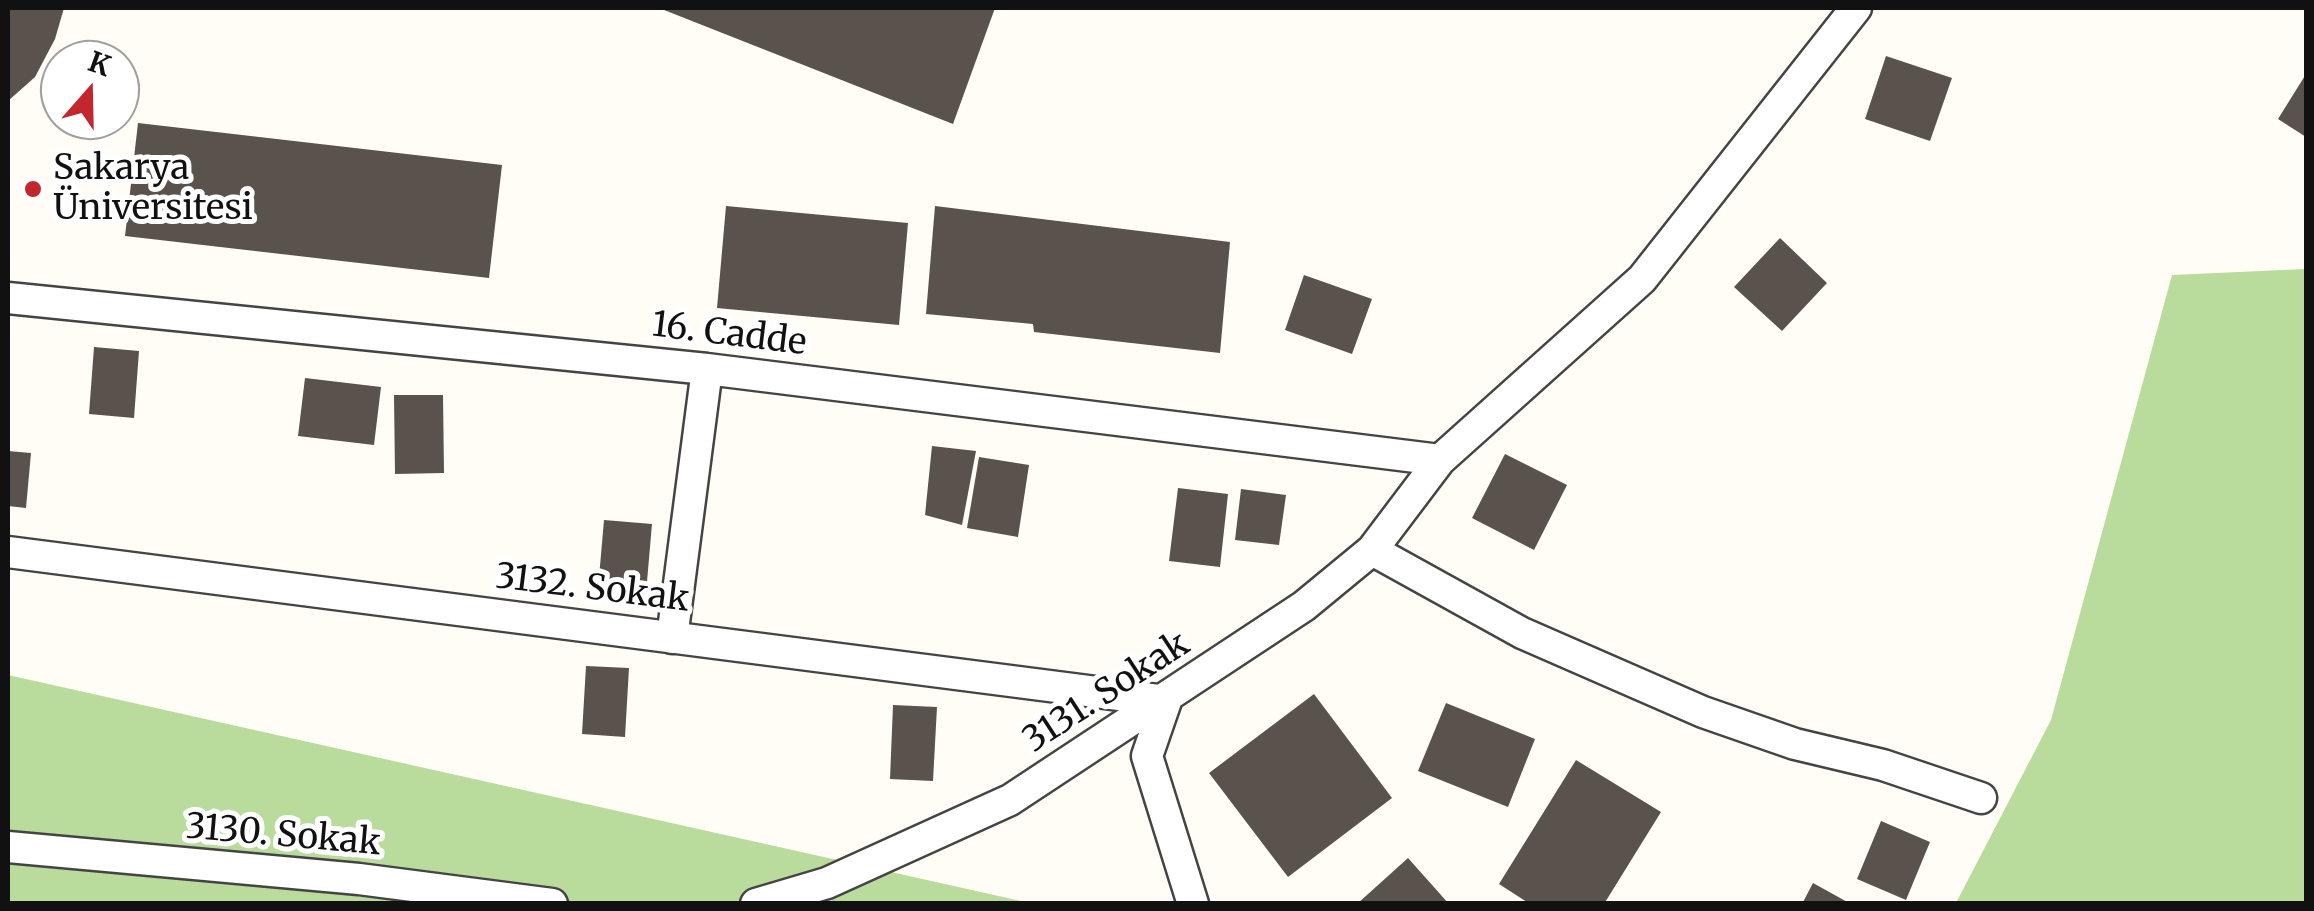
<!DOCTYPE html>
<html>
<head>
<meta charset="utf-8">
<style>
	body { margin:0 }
	#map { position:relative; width:2314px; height:911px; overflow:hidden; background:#fffdf5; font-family:Merriweather,serif }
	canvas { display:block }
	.frame { position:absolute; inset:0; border:10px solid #111; pointer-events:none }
	.north { position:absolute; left:40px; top:40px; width:100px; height:100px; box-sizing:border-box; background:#fff; border:2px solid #a0a0a0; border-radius:50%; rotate:20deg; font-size:28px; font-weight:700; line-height:40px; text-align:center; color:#111 }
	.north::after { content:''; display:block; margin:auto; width:35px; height:45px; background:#c4262e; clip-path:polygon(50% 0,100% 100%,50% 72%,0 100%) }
</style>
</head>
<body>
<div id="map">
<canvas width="2314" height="911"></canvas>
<div class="frame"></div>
<div class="north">K</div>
</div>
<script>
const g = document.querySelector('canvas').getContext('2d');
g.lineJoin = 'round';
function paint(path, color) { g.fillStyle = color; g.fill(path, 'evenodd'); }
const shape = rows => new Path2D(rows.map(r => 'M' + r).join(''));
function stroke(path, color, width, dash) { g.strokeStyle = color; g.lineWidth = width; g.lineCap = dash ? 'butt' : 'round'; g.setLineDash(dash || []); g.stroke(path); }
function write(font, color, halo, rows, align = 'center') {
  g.font = font + ' Merriweather,serif'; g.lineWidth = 10; g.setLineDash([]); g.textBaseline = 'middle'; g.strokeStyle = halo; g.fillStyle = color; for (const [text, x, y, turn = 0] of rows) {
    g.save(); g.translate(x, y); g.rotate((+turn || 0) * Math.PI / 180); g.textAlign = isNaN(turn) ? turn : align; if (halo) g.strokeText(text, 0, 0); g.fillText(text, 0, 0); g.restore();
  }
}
paint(shape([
	[2306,269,2306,903,1956,903,2051,720,2172,275],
	[8,675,1021,901,1026,903,8,904]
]), '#b9dc9c');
paint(shape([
	[8,8,64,8,55,39,35,77,8,101],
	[659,8,995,8,953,124],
	[1886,56,1952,78,1930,141,1865,119],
	[2306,74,2306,137,2278,119],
	[138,123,502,165,489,278,125,236],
	[726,206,908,223,899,325,717,308],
	[935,206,1230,242,1220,353,1034,332,1033,324,926,314],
	[1780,238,1827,283,1782,331,1734,287],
	[1304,275,1372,299,1352,354,1285,330],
	[94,347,139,351,134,418,89,414],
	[305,378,381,387,374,445,298,436],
	[394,395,443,395,444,473,395,474],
	[932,446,976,451,962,525,925,515],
	[8,451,31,453,26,508,8,506],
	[1505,454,1567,485,1534,550,1472,518],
	[979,457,1029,465,1018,537,967,528],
	[1178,488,1228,494,1220,567,1169,561],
	[1241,489,1286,495,1279,545,1235,540],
	[604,520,652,524,646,593,598,589],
	[586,666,629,668,625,737,582,734],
	[1314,694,1392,798,1288,877,1209,773],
	[1446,703,1535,739,1508,807,1418,771],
	[893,705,937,707,933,781,890,779],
	[1576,760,1661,812,1604,904,1530,904,1499,884],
	[1881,821,1930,842,1906,900,1857,879],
	[1408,858,1449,904,1357,904],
	[1813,883,1851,904,1802,904]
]), '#5a524d');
const street = shape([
	[8,298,707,369,1440,460],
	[1372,550,1522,633,1703,712,1795,744,1883,765,1981,798],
	[8,552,1166,701,1147,756,1193,904],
	[672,638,707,369],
	[8,847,359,879,552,904],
	[756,904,827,883,1010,800,1304,606,1372,550,1440,460,1642,279,1856,8]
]);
stroke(street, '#444', 35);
stroke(street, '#fff', 30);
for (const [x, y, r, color] of [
	[33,189,10,"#c4262e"]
]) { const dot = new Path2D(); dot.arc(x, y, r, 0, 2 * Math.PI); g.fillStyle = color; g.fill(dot); stroke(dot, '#fff', 4); }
write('35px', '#111', '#fff', [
	["Sakarya",53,169],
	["Üniversitesi",53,209]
], 'left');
write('35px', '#111', '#fff', [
	["16. Cadde",729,335,7],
	["3132. Sokak",592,589,7],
	["3131. Sokak",1107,693,-33],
	["3130. Sokak",283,836,5]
]);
</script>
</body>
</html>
